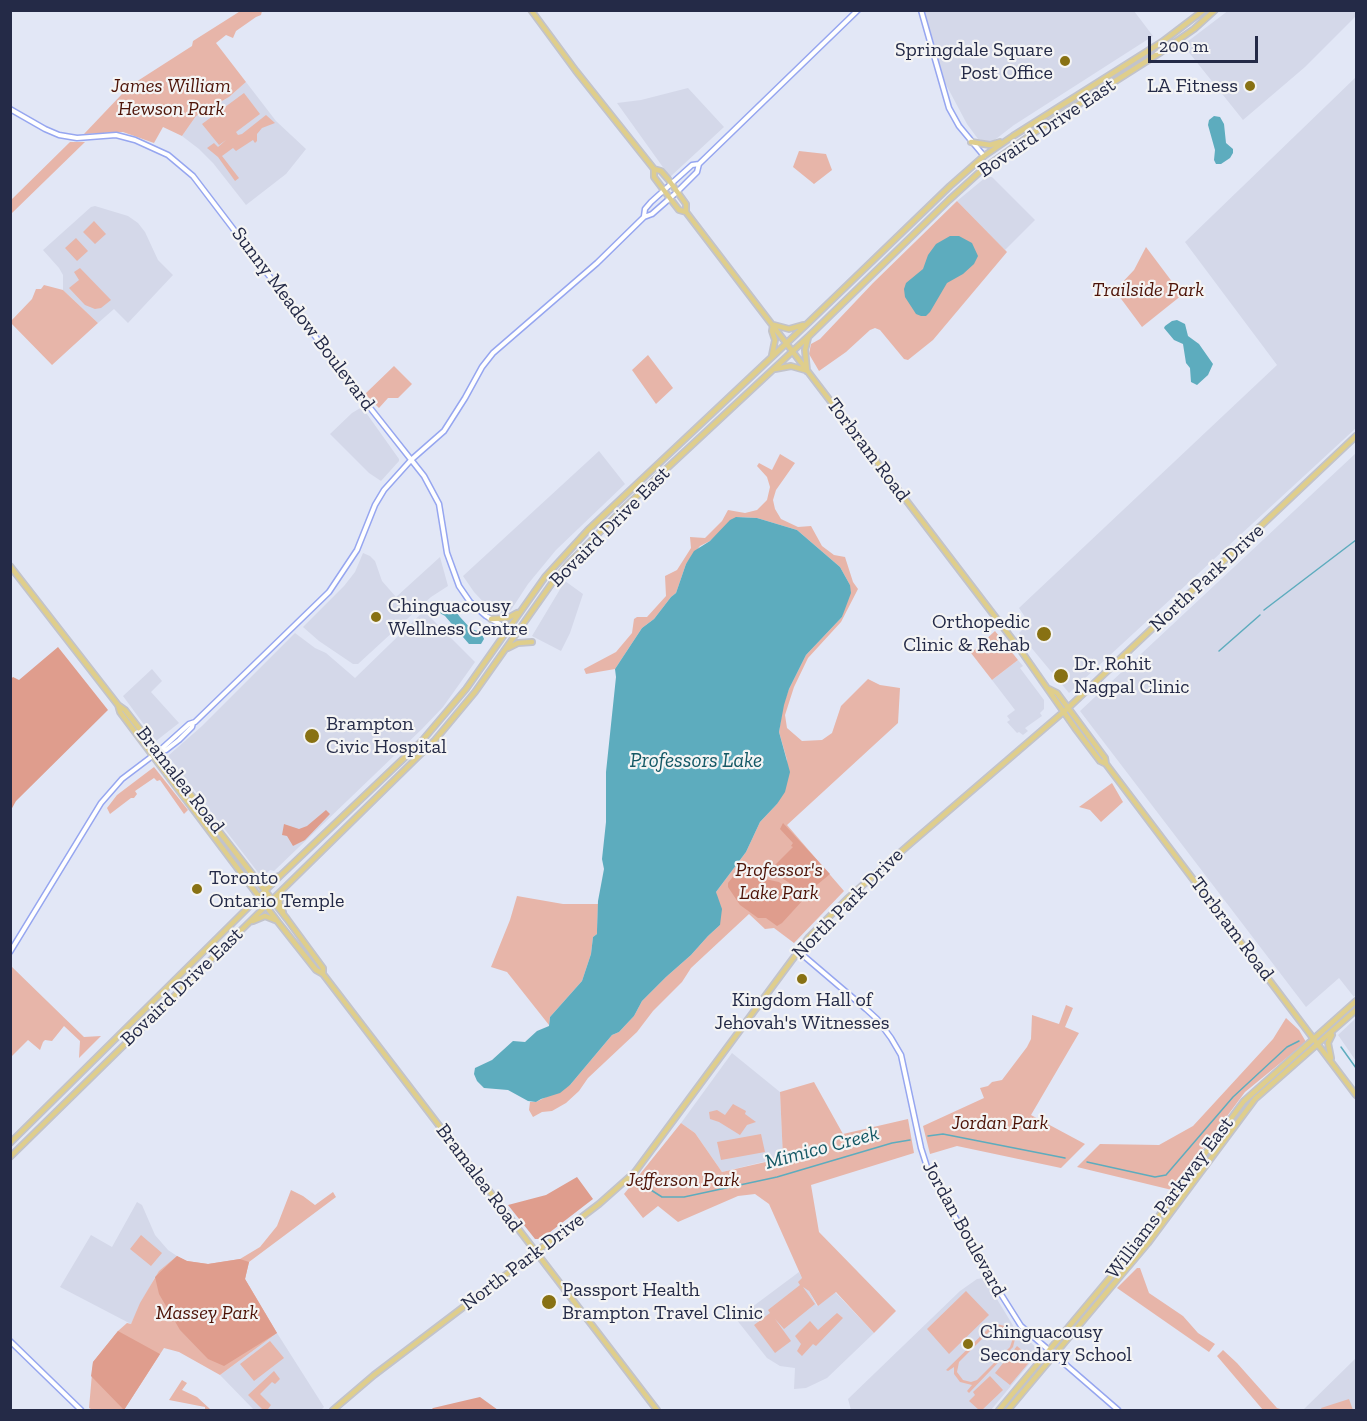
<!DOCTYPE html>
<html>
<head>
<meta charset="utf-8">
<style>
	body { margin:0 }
	#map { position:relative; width:1367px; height:1421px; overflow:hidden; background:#e2e7f6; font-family:"Zilla Slab",serif }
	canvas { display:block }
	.frame { position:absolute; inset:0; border:12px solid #242a47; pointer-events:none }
	.scale { position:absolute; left:1148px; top:36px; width:110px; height:27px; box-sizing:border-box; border:3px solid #242a47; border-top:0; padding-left:8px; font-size:18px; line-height:21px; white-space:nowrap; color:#242a47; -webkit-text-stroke:4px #f4f4f4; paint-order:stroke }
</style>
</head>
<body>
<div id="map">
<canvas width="1367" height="1421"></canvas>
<div class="frame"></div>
<div class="scale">200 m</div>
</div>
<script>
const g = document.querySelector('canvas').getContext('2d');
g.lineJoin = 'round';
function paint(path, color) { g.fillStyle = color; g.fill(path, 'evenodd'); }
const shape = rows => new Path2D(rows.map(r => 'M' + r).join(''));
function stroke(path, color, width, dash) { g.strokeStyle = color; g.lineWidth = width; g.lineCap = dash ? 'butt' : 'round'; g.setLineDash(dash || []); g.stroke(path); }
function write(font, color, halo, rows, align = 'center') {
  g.font = font + ' "Zilla Slab",serif'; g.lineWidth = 4.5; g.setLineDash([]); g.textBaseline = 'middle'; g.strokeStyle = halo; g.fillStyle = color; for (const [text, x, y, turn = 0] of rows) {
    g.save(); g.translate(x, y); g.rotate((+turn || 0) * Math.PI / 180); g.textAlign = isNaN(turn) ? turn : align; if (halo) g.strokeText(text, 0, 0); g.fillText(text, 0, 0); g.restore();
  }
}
paint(shape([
	[1229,10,1356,10,1356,16,1305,67,1243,120,1183,45],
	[921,11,1134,11,1153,36,1014,125,992,142,978,139,967,124,935,64],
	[1356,77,1356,428,1069,693,1019,633,1029,623,1019,608,1277,365,1185,242],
	[246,82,276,121,306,149,286,174,246,205,213,163,199,149,182,136,196,116,229,97],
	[688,88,724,127,670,177,617,103,641,100],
	[986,177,992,177,1035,220,1005,250,957,201],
	[95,206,128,216,138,223,145,232,158,260,173,275,128,323,114,309,98,323,63,290,63,275,59,268,43,250,91,207],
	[362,407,399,459,399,461,381,481,369,473,330,434,352,413],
	[599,451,625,484,556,550,528,584,511,610,506,614,500,614,489,608,474,592,463,576],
	[1356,453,1356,994,1354,997,1339,978,1306,1007,1080,711],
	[363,553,370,556,375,561,382,581,396,597,440,557,448,586,431,597,358,664,353,664,319,641,303,627,344,586,355,572],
	[565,581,583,594,570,633,561,651,532,636],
	[424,611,475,662,443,707,422,729,274,871,270,870,266,874,260,875,169,757,169,755,202,726,295,633,315,648,326,653,355,678],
	[1018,660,1023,666,1020,668,1044,700,1044,709,1040,713,1042,716,1025,728,1028,731,1023,735,1019,732,1017,733,1007,722,1010,720,1007,716,1015,710,992,680],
	[152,669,162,681,151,692,179,723,156,741,123,696],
	[1356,1018,1356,1061,1338,1035],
	[732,1053,780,1092,783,1157,722,1172,695,1133,681,1123],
	[137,1202,142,1205,155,1235,168,1250,177,1256,155,1277,131,1324,60,1287,91,1235,112,1247],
	[799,1272,817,1306,835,1292,874,1333,827,1378,806,1388,794,1389,795,1368,780,1366,767,1358,736,1319],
	[984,1278,1014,1327,1040,1351,991,1410,851,1410,848,1399,960,1291,977,1279],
	[277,1333,324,1407,321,1410,254,1410,220,1375],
	[1356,1358,1356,1410,1303,1410]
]), '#d4d8e9');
paint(shape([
	[242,10,262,11,261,15,256,17,236,31,233,38,226,35,216,43,246,82,229,97,196,116,182,136,163,127,154,143,123,132,84,134,122,94,139,80,192,46,193,41],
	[244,93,260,114,236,132,238,135,242,134,266,115,275,123,262,128,257,134,257,141,255,143,253,140,236,151,233,148,222,156,239,178,235,181,218,157,207,148,214,143,218,147,226,140,219,145,202,124],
	[70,142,85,142,11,214,11,200],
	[799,151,826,154,832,170,814,184,793,167],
	[957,201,1007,252,933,340,908,360,904,359,880,330,875,328,870,330,846,352,819,371,809,354,811,344,820,339,873,283],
	[94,221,106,234,95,244,83,232],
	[76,238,88,251,77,261,65,248],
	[1146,247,1182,295,1142,327,1116,292,1117,288,1134,270],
	[80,268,111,300,101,308,95,309,85,305,69,288,79,280,74,272],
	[44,285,63,290,98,323,52,365,11,323,11,321,32,299,36,289,41,289],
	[648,355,673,388,656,404,632,370],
	[394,366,412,384,398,398,388,398,379,408,365,394],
	[780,454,795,463,776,490,773,500,775,509,781,519,798,527,811,526,822,546,834,555,845,557,853,582,858,589,841,622,808,658,794,687,785,715,787,728,802,741,822,740,832,733,841,706,868,679,880,685,900,688,898,723,787,825,844,891,794,943,774,928,765,929,749,914,691,968,682,982,653,1011,637,1032,588,1078,579,1091,566,1103,552,1111,542,1112,533,1117,529,1110,530,1102,536,1102,570,1085,612,1035,619,1032,634,1016,642,1001,666,977,691,955,708,936,720,925,716,892,746,852,760,822,777,804,787,760,779,732,783,705,789,689,806,655,842,617,850,585,840,567,797,530,757,518,737,517,710,541,700,546,686,564,676,593,671,597,654,619,642,628,615,669,586,674,584,669,616,652,632,633,634,619,637,617,647,617,666,596,665,576,677,570,691,548,690,537,705,538,722,521,728,510,745,513,757,510,767,500,770,487,767,477,757,466,759,463,772,470],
	[995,631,1018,660,992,680,971,653],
	[154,767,188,810,184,814,160,780,157,781,154,778,135,791,137,794,134,798,131,798,110,814,107,808,117,795],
	[1112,783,1123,802,1101,822,1090,810,1079,807],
	[517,896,563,904,598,904,597,934,593,937,591,954,582,981,550,1017,549,1025,507,972,491,967,510,920],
	[11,966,84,1037,101,1036,79,1058,80,1041,64,1026,52,1041,45,1040,43,1042,40,1050,28,1040,11,1057],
	[1066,1005,1073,1008,1065,1027,1079,1033,1031,1115,1085,1144,1061,1168,957,1146,930,1154,923,1126,984,1098,980,1088,988,1086,992,1082,1002,1080,1027,1047,1031,1039,1032,1015,1059,1024],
	[1286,1018,1299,1030,1306,1042,1245,1092,1172,1190,1077,1167,1100,1144,1159,1145,1193,1126,1273,1039],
	[814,1082,843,1134,908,1119,914,1153,811,1185,819,1232,896,1311,874,1333,836,1292,818,1306,809,1291,803,1287,815,1304,784,1329,775,1319,791,1341,775,1353,754,1325,770,1313,768,1310,800,1285,798,1282,802,1278,769,1204,755,1194,738,1196,678,1222,658,1206,643,1218,624,1194,681,1123,695,1133,722,1172,783,1158,780,1092],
	[733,1104,746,1111,745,1114,756,1122,747,1125,740,1135,719,1122,710,1119,709,1112,717,1110,725,1115],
	[761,1134,765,1152,721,1160,717,1142],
	[291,1190,303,1196,315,1205,333,1192,336,1197,249,1262,245,1279,277,1333,220,1375,179,1352,164,1348,124,1410,93,1410,89,1408,93,1362,118,1331,127,1323,131,1324,140,1303,159,1271,177,1256,187,1261,208,1264,240,1259,260,1247,277,1226],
	[141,1235,162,1253,151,1266,130,1249],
	[1137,1268,1140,1268,1149,1293,1183,1316,1198,1333,1215,1344,1209,1352,1117,1288],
	[966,1291,989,1315,949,1354,927,1329],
	[837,1313,843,1318,816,1346,813,1344,802,1356,797,1351,801,1344,795,1336,810,1321,818,1330],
	[997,1324,1005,1326,1012,1331,1015,1339,1013,1347,969,1393,967,1391,972,1385,960,1382,954,1374,954,1367,948,1371,946,1370,991,1326],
	[998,1327,1005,1329,1010,1334,1012,1341,1010,1347,977,1380,971,1382,963,1380,957,1372,959,1362,991,1330],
	[270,1341,284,1358,254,1381,240,1364],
	[1017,1346,1032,1359,1010,1385,995,1373],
	[1223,1350,1237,1363,1277,1408,1284,1410,1263,1410,1217,1356],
	[274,1371,280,1379,275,1384,272,1382,260,1394,271,1405,268,1409,269,1410,263,1410,248,1395],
	[990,1376,1003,1390,982,1410,979,1410,969,1401,975,1395,973,1392],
	[182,1380,187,1383,182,1390,197,1397,210,1409,205,1410,205,1407,169,1400],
	[1349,1399,1353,1410,1322,1410,1321,1408]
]), '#e7b5a9');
paint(shape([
	[58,647,108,710,16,801,11,810,11,679,13,677,19,680],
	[326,810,330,814,305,840,293,846,287,836,282,835,284,824,299,829,307,826],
	[783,823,830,874,806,894,779,876,772,874,771,869,793,847,791,846,793,843,780,829],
	[743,868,760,878,779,882,803,900,782,923,777,926,766,918,758,918,740,905,728,887,728,883,738,870],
	[577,1177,593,1199,541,1239,535,1239,508,1205,546,1195],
	[177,1256,187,1261,208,1264,240,1259,249,1262,245,1279,277,1333,224,1366,208,1359,180,1330,159,1294,155,1277],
	[118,1331,160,1354,124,1410,91,1376,93,1362],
	[480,1397,498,1410,431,1410,433,1408]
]), '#df9d8d');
paint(shape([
	[1214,116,1220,117,1224,124,1226,143,1233,149,1233,153,1230,158,1221,164,1216,164,1214,160,1215,150,1208,125,1209,120],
	[950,236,959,236,972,243,978,256,974,264,963,274,947,283,930,312,926,316,921,316,916,314,905,297,904,289,906,283,923,269,928,255,936,244],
	[1177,320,1185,324,1188,336,1199,344,1213,364,1208,375,1197,385,1191,382,1190,368,1186,363,1183,344,1174,340,1164,328,1165,326,1172,321],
	[736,517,757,518,797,530,840,567,850,585,851,593,842,617,806,655,789,689,784,705,779,732,790,772,785,792,777,804,760,822,746,852,716,892,722,909,720,925,708,936,691,955,666,977,642,1001,634,1016,619,1032,612,1035,570,1085,560,1093,541,1099,536,1102,528,1101,508,1090,484,1088,477,1081,474,1074,475,1068,492,1060,513,1041,525,1042,537,1031,549,1026,550,1017,582,981,591,954,593,937,597,934,597,930,598,901,604,869,602,859,606,822,606,772,616,677,615,669,642,628,654,619,671,597,676,593,686,564,694,551,710,541,730,520],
	[447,605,452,606,460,617,471,629,481,632,484,639,481,644,469,644,445,616,438,612]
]), '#5dacbe');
stroke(shape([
	[1264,610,1356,540],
	[1219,651,1260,615],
	[1341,1047,1356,1068],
	[928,1136,943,1134,1065,1158],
	[1087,1162,1155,1177,1166,1175,1233,1097,1287,1047,1299,1041],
	[640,1183,662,1197,684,1197,777,1177,892,1143,910,1140]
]), '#5dacbe', 1.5);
const minor = shape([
	[921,10,949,108,959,126,984,156],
	[10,109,45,129,59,135,77,138,116,135,135,140,168,155,193,176,356,390,424,476,439,504,447,553,459,586,470,602,486,616,508,629],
	[644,216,645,209,651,202,692,165,699,164],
	[160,751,166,750,179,740,192,727,193,723],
	[798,951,866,1009,877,1019,891,1038,901,1055,921,1148,928,1170,987,1272,1021,1326,1118,1410],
	[10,952,101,803,122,779,159,751,189,724,195,722,329,592,357,550,375,505,384,490,411,460,444,431,465,398,482,367,493,353,597,263,644,217,652,214,677,192,697,172,699,164,858,10],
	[10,1341,81,1410]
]);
const major = shape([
	[531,10,576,71,654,169,661,171,668,179,686,204,686,212,1019,648,1075,728,1100,761,1106,764,1356,1095],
	[971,142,990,145,1000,142],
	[654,169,654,177,672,201,679,210,686,212],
	[774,325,789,329,803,325],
	[772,355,775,340,772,331,773,325],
	[775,369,791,366,805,370],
	[807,371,805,350,808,338],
	[10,566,118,705,125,710,287,919,323,968,323,974],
	[491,619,508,618,517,613],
	[508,648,518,643,532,642],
	[1049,689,1057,693,1105,758,1106,764],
	[118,705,120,712,278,922,316,970,323,974,657,1410],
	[256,877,265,881,279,876],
	[282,891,279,903,283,912],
	[253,921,265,916,275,920],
	[1331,1058,1328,1043,1332,1035],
	[10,1143,281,875,421,742,466,689,545,577,588,530,808,323,950,186,984,156,1013,136,1162,42,1204,10],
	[10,1157,435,740,475,692,552,583,569,563,622,510,809,336,949,200,983,169,1032,134,1161,52,1194,29,1215,10],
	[333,1410,374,1375,599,1204,635,1172,809,937,847,899,911,843,1068,708,1356,436],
	[999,1410,1139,1243,1244,1101,1356,1001],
	[1008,1410,1148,1243,1255,1099,1356,1010]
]);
stroke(minor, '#96a6f0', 7);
stroke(major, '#c2c3cb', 8);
stroke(minor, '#fff', 4);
stroke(major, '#dfce8c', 4.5);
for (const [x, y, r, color] of [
	[1065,61,6,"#887113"],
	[1250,86,6,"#887113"],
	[376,617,6,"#887113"],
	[1044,634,8,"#887113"],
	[1061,676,8,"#887113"],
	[312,736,8,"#887113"],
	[197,889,6,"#887113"],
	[802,979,6,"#887113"],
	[549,1302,8,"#887113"],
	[968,1344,6,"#887113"]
]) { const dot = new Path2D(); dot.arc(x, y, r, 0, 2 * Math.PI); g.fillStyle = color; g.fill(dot); stroke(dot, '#f4f4f4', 2); }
write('20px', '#242a47', '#f4f4f4', [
	["Springdale Square",1053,50,"right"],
	["Post Office",1053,73,"right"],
	["LA Fitness",1238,86,"right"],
	["Chinguacousy",388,606],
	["Wellness Centre",388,629],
	["Orthopedic",1030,622,"right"],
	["Clinic & Rehab",1030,645,"right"],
	["Dr. Rohit",1074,664],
	["Nagpal Clinic",1074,687],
	["Brampton",326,724],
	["Civic Hospital",326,747],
	["Toronto",209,878],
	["Ontario Temple",209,901],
	["Kingdom Hall of",802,1000,"center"],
	["Jehovah's Witnesses",802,1023,"center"],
	["Passport Health",562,1290],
	["Brampton Travel Clinic",562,1313],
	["Chinguacousy",980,1332],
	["Secondary School",980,1355]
], 'left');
write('italic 20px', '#4d1307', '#f4f4f4', [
	["James William",171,86],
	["Hewson Park",171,109],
	["Trailside Park",1148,290],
	["Professor's",779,870],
	["Lake Park",779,893],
	["Jordan Park",1000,1123],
	["Jefferson Park",683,1180],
	["Massey Park",207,1313]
]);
write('20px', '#242a47', '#f4f4f4', [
	["Bovaird Drive East",1047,128,-34],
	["Sunny Meadow Boulevard",303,319,53],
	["Torbram Road",868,450,53],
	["Bovaird Drive East",610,527,-45],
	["North Park Drive",1207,578,-43],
	["Bramalea Road",180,780,52],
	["North Park Drive",848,904,-45],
	["Torbram Road",1232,929,53],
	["Bovaird Drive East",182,987,-44],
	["Bramalea Road",479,1178,53],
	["Williams Parkway East",1170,1198,-53],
	["Jordan Boulevard",964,1229,61],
	["North Park Drive",523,1262,-37]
]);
write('italic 21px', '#145865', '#f4f4f4', [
	["Professors Lake",696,761],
	["Mimico Creek",822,1148,-15]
]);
</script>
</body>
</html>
